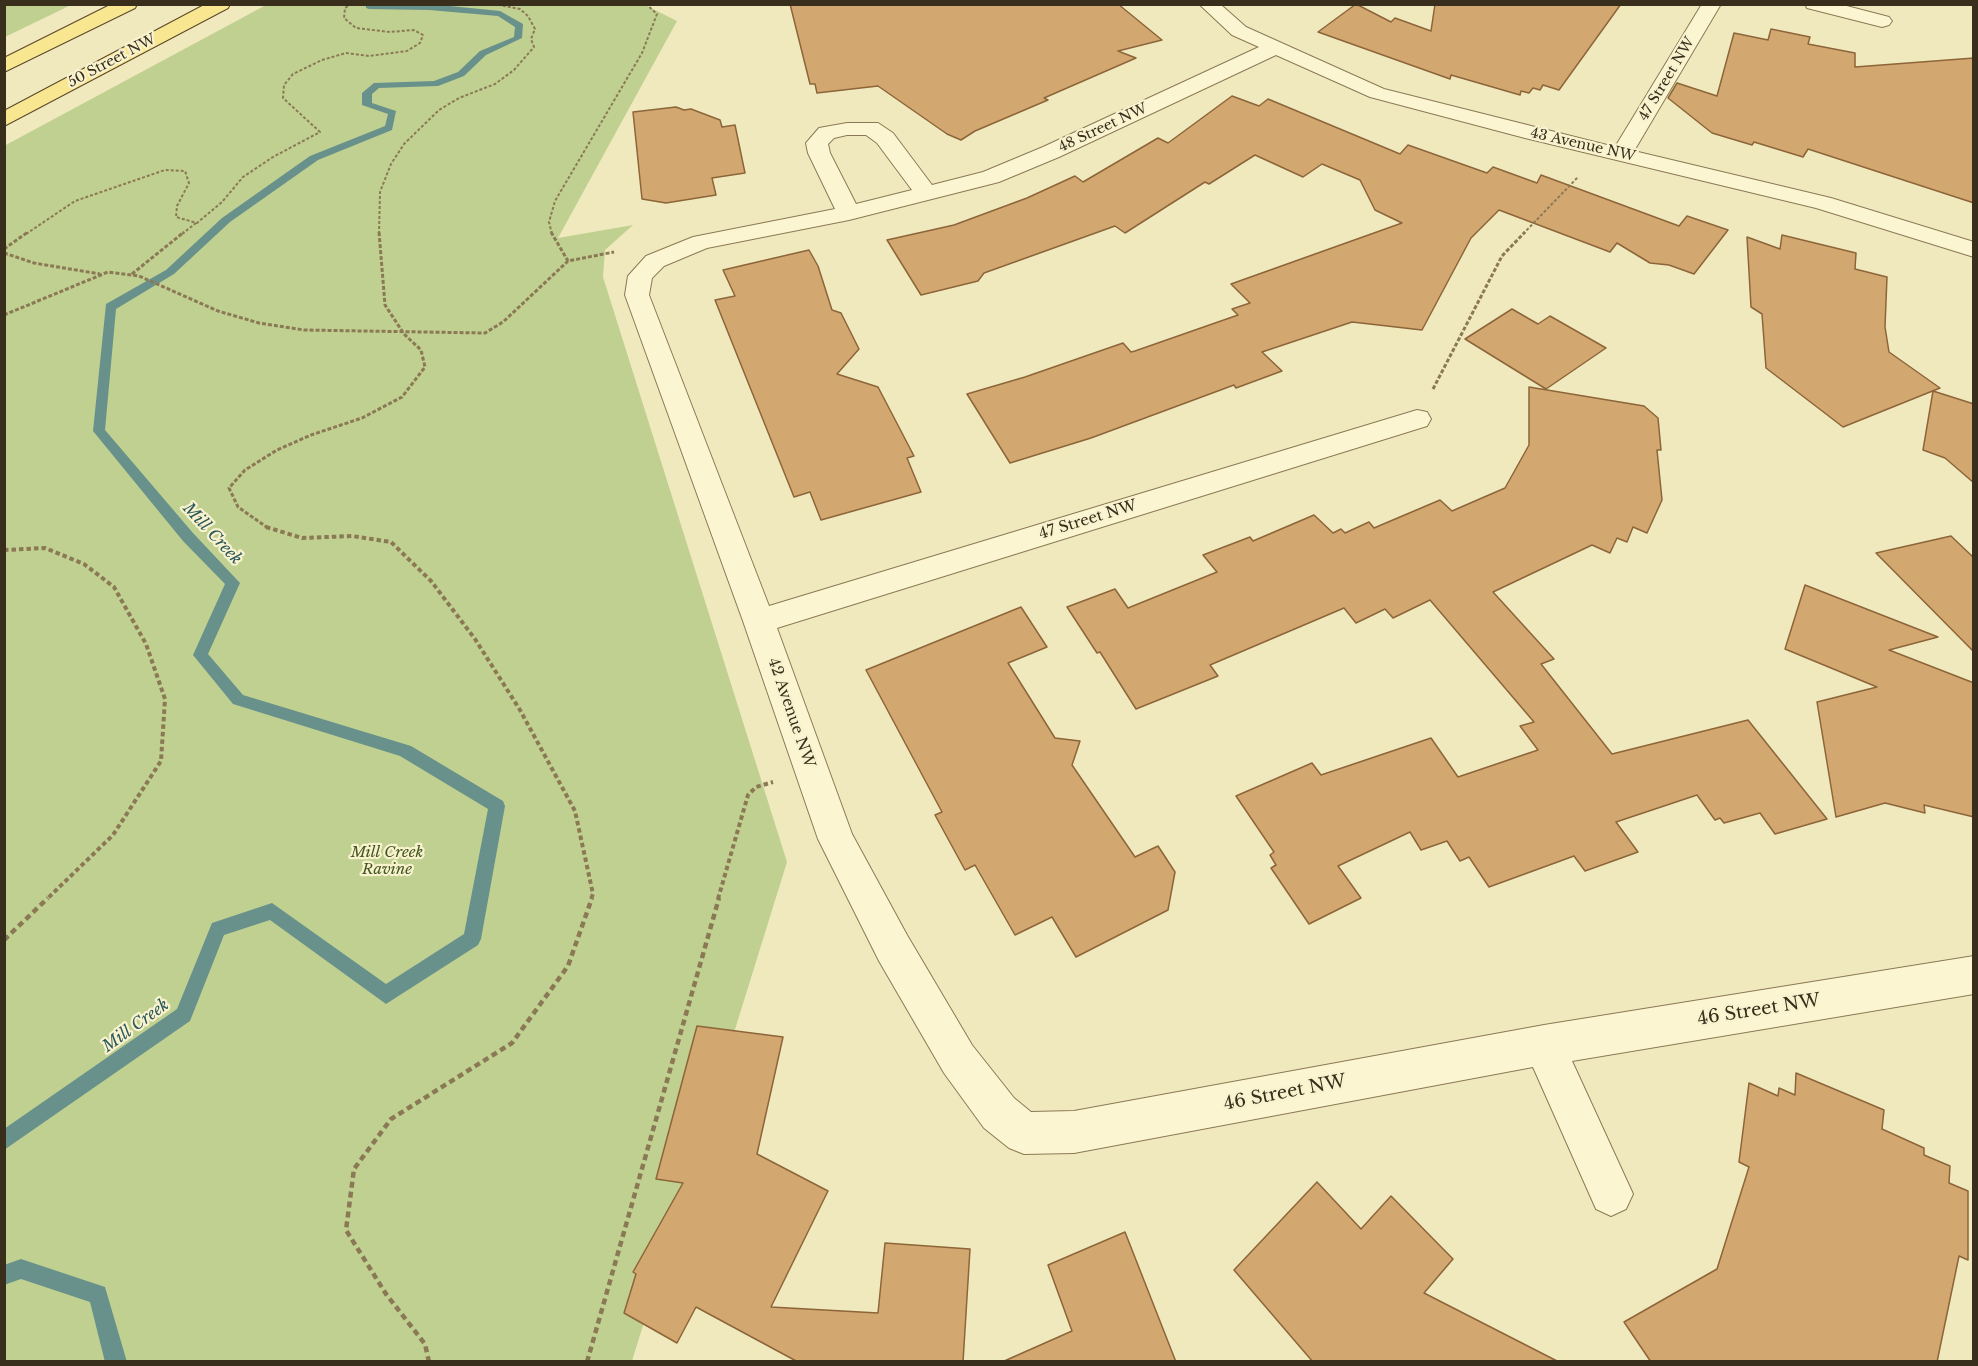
<!DOCTYPE html>
<html>
<head>
<meta charset="utf-8">
<style>
	body { margin:0 }
	#map { position:relative; width:1978px; height:1366px; overflow:hidden; background:#f1e9be; font-family:"Libre Baskerville",serif }
	canvas { display:block }
	.frame { position:absolute; inset:0; border:6px solid #392e1b; pointer-events:none }
</style>
</head>
<body>
<div id="map">
<canvas width="1978" height="1366"></canvas>
<div class="frame"></div>
</div>
<script>
const g = document.querySelector('canvas').getContext('2d');
g.lineJoin = 'round';
function paint(path, color) { g.fillStyle = color; g.fill(path, 'evenodd'); }
const shape = rows => new Path2D(rows.map(r => 'M' + r).join(''));
function stroke(path, color, width, dash) { g.strokeStyle = color; g.lineWidth = width; g.lineCap = dash ? 'butt' : 'round'; g.setLineDash(dash || []); g.stroke(path); }
function write(font, color, halo, rows, align = 'center') {
  g.font = font + ' "Libre Baskerville",serif'; g.lineWidth = 4.5; g.setLineDash([]); g.textBaseline = 'middle'; g.strokeStyle = halo; g.fillStyle = color; for (const [text, x, y, turn = 0] of rows) {
    g.save(); g.translate(x, y); g.rotate((+turn || 0) * Math.PI / 180); g.textAlign = isNaN(turn) ? turn : align; if (halo) g.strokeText(text, 0, 0); g.fillText(text, 0, 0); g.restore();
  }
}
paint(shape([
	[5,4,71,4,71,5,5,37],
	[643,4,677,21,558,238,633,225,605,250,603,277,787,862,632,1361,5,1361,4,146,266,5]
]), '#c0d091');
paint(shape([
	[366,4,430,4,500,11,523,24,522,38,486,55,464,76,438,86,379,88,372,94,372,103,396,111,392,130,318,160,230,222,174,274,116,309,105,430,193,533,240,583,208,654,243,695,411,746,503,801,505,806,481,939,478,945,386,1004,270,920,224,935,190,1021,4,1150,4,1129,177,1009,212,923,272,903,386,984,464,934,488,809,400,756,233,704,193,655,225,584,183,541,93,431,106,304,166,270,222,218,310,156,385,126,388,114,362,105,362,93,374,83,434,81,458,72,480,51,514,37,515,27,498,16,429,10,369,9,366,8,366,4],
	[21,1259,105,1287,127,1362,105,1362,90,1302,21,1279,4,1285,4,1265,21,1259]
]), '#68918c');
const building = shape([
	[790,4,1118,4,1162,40,1118,51,1136,58,1044,98,1048,100,975,131,961,140,947,134,878,86,817,93,815,84,810,84,790,4],
	[1356,4,1391,22,1395,18,1431,31,1435,4,1621,4,1559,90,1543,85,1540,90,1533,88,1529,93,1521,91,1520,95,1451,75,1450,79,1318,32,1356,4],
	[1771,29,1810,37,1808,44,1855,53,1855,67,1974,58,1974,203,1808,149,1803,157,1754,142,1752,145,1712,133,1668,98,1677,83,1717,96,1734,33,1768,40,1771,29],
	[1232,96,1259,106,1268,99,1400,154,1408,145,1487,173,1493,167,1537,183,1541,175,1679,226,1687,216,1728,230,1694,274,1669,265,1650,263,1617,243,1610,252,1499,210,1471,238,1422,330,1352,322,1262,352,1282,371,1236,388,1234,385,1091,438,1010,463,967,394,1025,377,1123,343,1131,352,1135,351,1238,315,1232,309,1250,303,1231,284,1402,223,1375,210,1360,180,1322,164,1303,177,1255,155,1209,184,1205,182,1125,233,1115,226,984,273,978,281,921,295,887,240,954,225,1027,198,1075,176,1083,182,1158,138,1168,143,1232,96],
	[676,107,684,110,691,109,720,120,722,127,735,125,745,173,712,178,716,195,666,203,642,199,633,112,676,107],
	[1782,235,1856,253,1855,269,1887,277,1885,327,1889,352,1940,388,1843,427,1766,368,1762,314,1751,307,1747,237,1780,249,1782,235],
	[809,250,818,266,832,310,841,313,859,349,837,374,878,387,914,456,907,458,921,492,821,520,810,492,794,497,715,300,735,296,723,270,809,250],
	[1512,309,1538,324,1550,316,1606,348,1546,389,1465,339,1512,309],
	[1529,387,1644,406,1658,418,1661,450,1657,450,1662,500,1647,533,1633,527,1627,542,1617,538,1610,553,1592,545,1493,592,1554,659,1541,664,1612,754,1748,720,1827,819,1775,834,1760,813,1724,823,1720,818,1715,820,1697,795,1616,822,1638,852,1585,871,1574,856,1489,887,1469,857,1460,861,1447,841,1421,850,1410,832,1338,866,1361,898,1309,924,1271,868,1276,865,1270,855,1274,852,1236,796,1312,763,1321,775,1431,738,1458,777,1538,750,1520,726,1534,722,1430,600,1393,618,1385,609,1356,623,1344,608,1210,665,1218,676,1136,709,1100,652,1097,653,1067,607,1115,589,1128,608,1217,572,1203,555,1250,537,1253,541,1314,515,1333,533,1341,529,1345,533,1369,522,1374,528,1440,500,1452,511,1505,488,1529,445,1529,387],
	[1933,391,1974,404,1974,483,1945,458,1923,450,1933,391],
	[1951,536,1974,558,1974,652,1876,553,1951,536],
	[1805,585,1938,637,1889,650,1974,683,1974,817,1924,805,1925,813,1885,803,1836,817,1817,702,1877,687,1785,649,1805,585],
	[1021,607,1047,647,1008,663,1055,738,1080,741,1072,765,1135,857,1158,846,1175,872,1168,910,1076,957,1052,917,1015,935,975,865,965,870,935,815,942,812,866,670,1021,607],
	[697,1026,783,1037,757,1154,828,1191,771,1307,878,1313,885,1243,970,1249,963,1362,798,1362,696,1307,677,1343,624,1313,636,1274,633,1272,683,1183,656,1179,697,1026],
	[1796,1073,1884,1110,1882,1129,1924,1148,1924,1155,1950,1166,1949,1183,1968,1191,1968,1260,1959,1256,1937,1362,1651,1362,1624,1322,1717,1269,1749,1167,1739,1162,1749,1083,1778,1096,1779,1088,1795,1095,1796,1073],
	[1317,1182,1361,1229,1391,1196,1453,1259,1424,1293,1559,1362,1313,1362,1234,1270,1317,1182],
	[1125,1232,1176,1362,1002,1362,1072,1331,1048,1265,1125,1232]
]);
paint(building, '#d3a770');
stroke(building, '#8c6539', 1.5);
const minor = shape([
	[1199,4,1220,4,1246,27,1384,89,1615,147,1702,4,1721,4,1634,151,1831,198,1974,242,1974,257,1816,208,1525,138,1370,97,1276,55,1059,157,999,182,849,220,707,248,664,266,652,278,649,295,769,606,1417,410,1427,412,1431,419,1427,426,777,628,852,834,907,935,972,1045,1014,1098,1031,1112,1074,1111,1544,1025,1974,956,1974,994,1572,1061,1633,1194,1626,1209,1611,1216,1596,1209,1533,1067,1074,1153,1024,1154,1009,1148,984,1128,944,1073,879,961,818,839,743,621,625,295,628,276,646,256,693,237,835,209,808,153,806,143,819,128,847,123,878,123,893,133,932,185,983,172,1043,147,1259,47,1232,35,1199,4],
	[847,135,866,135,877,143,912,190,856,204,830,153,828,144,834,138,847,135],
	[1805,4,1839,4,1889,17,1892,21,1889,25,1882,27,1807,8,1805,4]
]);
const primary = shape([
	[112,4,137,4,135,8,4,72,4,58,112,4],
	[206,4,230,4,228,8,4,126,4,111,206,4]
]);
stroke(minor, '#8b7955', 2);
stroke(primary, '#58462a', 2);
stroke(shape([
	[26,234,75,201,165,170,185,171,189,183,177,206,176,217,197,223,222,202,243,177,273,157,320,132,283,98,284,85,293,74,322,60,346,53,369,56,407,51,420,43,423,35,414,30,390,32,356,28,344,18,345,8,351,4],
	[182,234,196,223],
	[379,234,380,192,391,164,404,144,439,110,459,98,495,84,514,70,534,47,531,39,535,29,528,16,520,9,494,4],
	[552,234,549,222,555,201,642,53,657,14,646,4],
	[1523,234,1578,177]
]), '#8b7955', 2, [3, 2]);
stroke(shape([
	[551,232,568,261],
	[4,249,28,232],
	[4,253,34,263,100,274],
	[132,274,184,232],
	[4,315,108,272,139,276,218,311,259,323,304,330,485,333,503,322,568,261,614,252],
	[1433,389,1502,256,1525,232],
	[268,528,238,507,229,488,245,470,277,450,311,435,362,418,402,397,425,367,421,350,404,334,385,305,379,232]
]), '#8b7955', 3, [4, 2]);
stroke(shape([
	[266,527,302,538,352,536,391,542,431,581,475,639,520,710,575,811,593,894,591,899],
	[4,550,45,548,84,564,114,587,146,644,165,699,161,761,113,835,47,899],
	[718,899,748,795,756,787,773,782]
]), '#8b7955', 4, [4.5, 3]);
stroke(shape([
	[4,940,48,898],
	[429,1362,425,1344,386,1294,346,1230,354,1169,391,1119,512,1043,568,966,592,898],
	[587,1362,719,898]
]), '#8b7955', 4.5, [6, 4]);
paint(minor, '#fcf5d1');
paint(primary, '#f9e691');
write('14px', '#392e1b', '#f8f2ce', [
	["50 Street NW",112,61,-28],
	["47 Street NW",1667,79,-59],
	["48 Street NW",1103,128,-25],
	["43 Avenue NW",1583,145,13]
]);
write('15px', '#392e1b', '#f8f2ce', [
	["47 Street NW",1088,520,-17],
	["42 Avenue NW",791,713,71]
]);
write('italic 15px', '#425720', '#f8f2ce', [
	["Mill Creek",387,853],
	["Ravine",387,870]
]);
write('italic 16px', '#29575a', '#f8f2ce', [
	["Mill Creek",212,534,47],
	["Mill Creek",136,1026,-36]
]);
write('18px', '#392e1b', '#f8f2ce', [
	["46 Street NW",1759,1010,-9],
	["46 Street NW",1285,1093,-11]
]);
</script>
</body>
</html>
